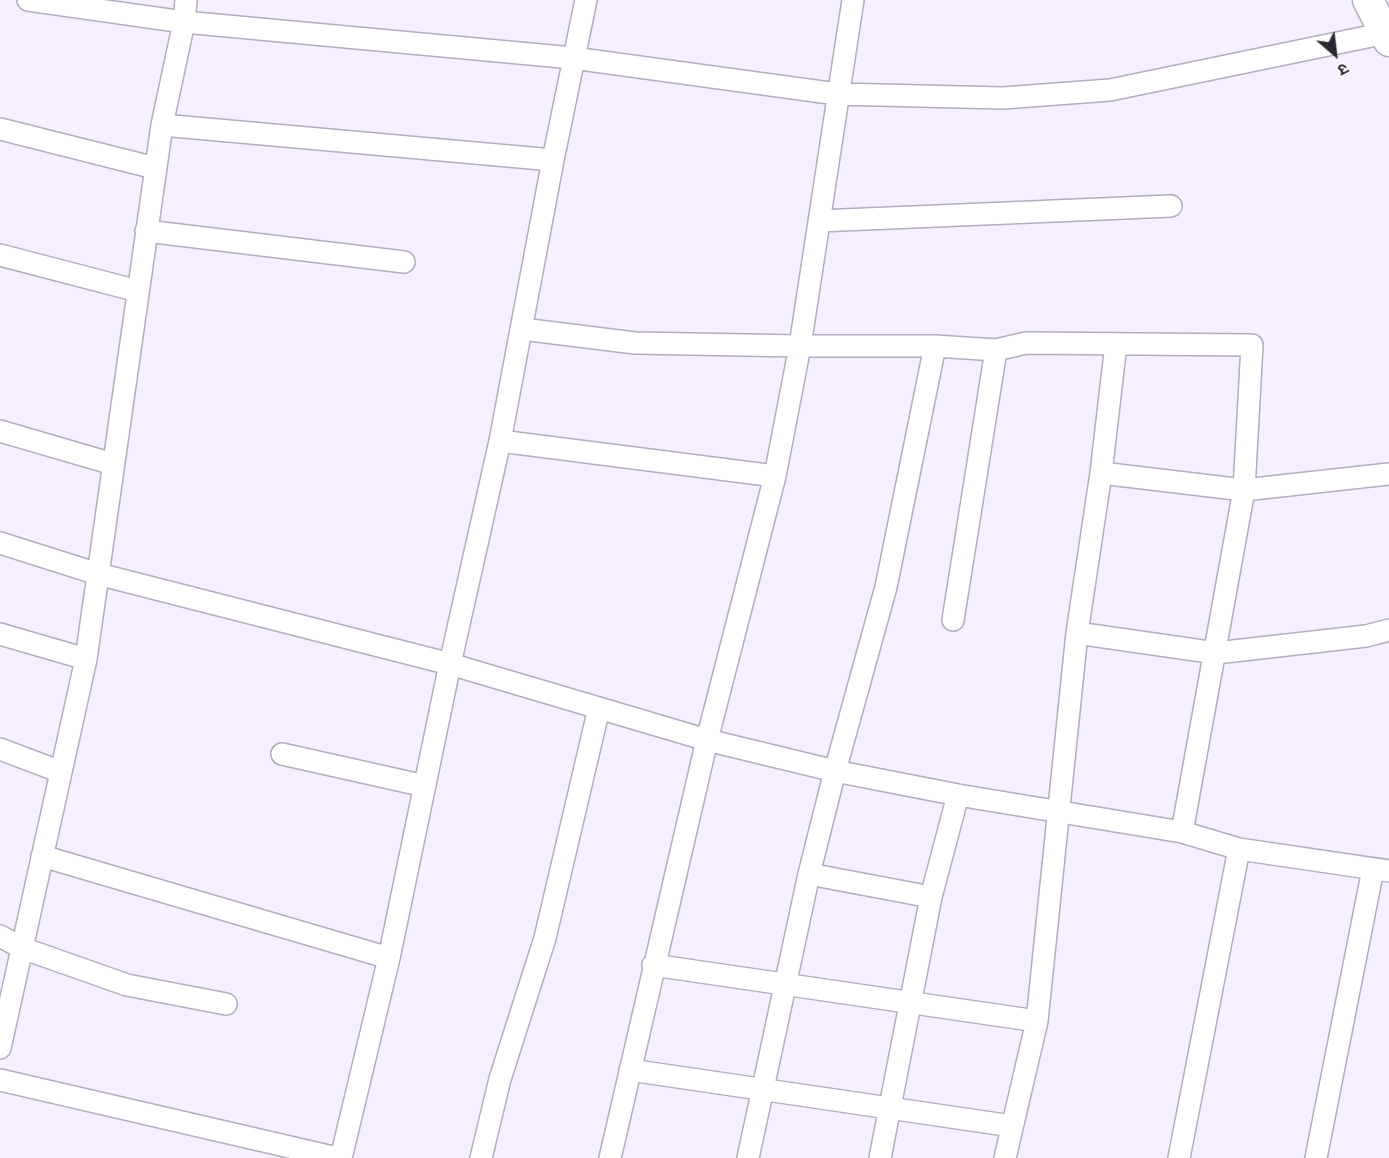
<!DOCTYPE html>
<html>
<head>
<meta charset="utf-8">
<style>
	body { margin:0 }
	#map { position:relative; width:1389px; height:1158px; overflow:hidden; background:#f6efff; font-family:"Open Sans","Noto Sans Devanagari",sans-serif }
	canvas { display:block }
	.north { position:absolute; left:1305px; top:24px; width:60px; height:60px; -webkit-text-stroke:4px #fff; paint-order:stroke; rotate:152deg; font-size:16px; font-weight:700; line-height:24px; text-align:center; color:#2b282f }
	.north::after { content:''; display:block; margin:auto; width:21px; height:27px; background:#2b282f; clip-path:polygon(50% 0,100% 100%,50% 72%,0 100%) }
</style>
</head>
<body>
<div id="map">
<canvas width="1389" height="1158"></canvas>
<div class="north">उ</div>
</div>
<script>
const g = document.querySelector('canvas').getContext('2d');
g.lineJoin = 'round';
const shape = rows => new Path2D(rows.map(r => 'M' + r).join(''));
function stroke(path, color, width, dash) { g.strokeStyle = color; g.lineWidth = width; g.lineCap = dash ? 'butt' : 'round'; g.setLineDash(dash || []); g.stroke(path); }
const street = shape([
	[28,0,184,22,573,58,837,94,1003,98,1110,90,1386,33],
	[162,125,553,160],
	[0,129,155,168],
	[819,221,1171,206],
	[146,231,404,262],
	[0,255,138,291],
	[522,329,635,343,800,346,935,346,996,350,1026,343,1252,345,1244,490,1182,832],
	[0,431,113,464],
	[500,441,775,476],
	[1101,473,1244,490,1389,474],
	[0,543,98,574,450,664,707,740,835,771,958,795,1182,832,1239,849,1389,871],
	[953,620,996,350],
	[1077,633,1216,653,1366,636,1389,630],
	[0,634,86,659],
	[0,749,61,772],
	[282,754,425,786],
	[42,856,389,958],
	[809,874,931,897],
	[0,936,22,948,127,985,226,1004],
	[653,965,1037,1021],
	[0,1048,86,659,162,125,184,22,186,0],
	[630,1070,1012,1126],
	[0,1080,337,1158],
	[341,1158,389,958,450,664,500,441,553,160,586,0],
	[481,1158,500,1079,545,938,599,708],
	[610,1158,707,740,775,476,800,346,853,0],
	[748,1158,809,874,835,771,886,587,935,346],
	[880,1158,931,897,958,795],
	[1005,1158,1037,1021,1077,633,1101,473,1116,344],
	[1179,1158,1239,849],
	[1316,1158,1373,869]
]);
const secondary = shape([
	[1368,0,1389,41]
]);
stroke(street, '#b4acbf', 24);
stroke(secondary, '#b4acbf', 33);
stroke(street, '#fff', 21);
stroke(secondary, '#fff', 30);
</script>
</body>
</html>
